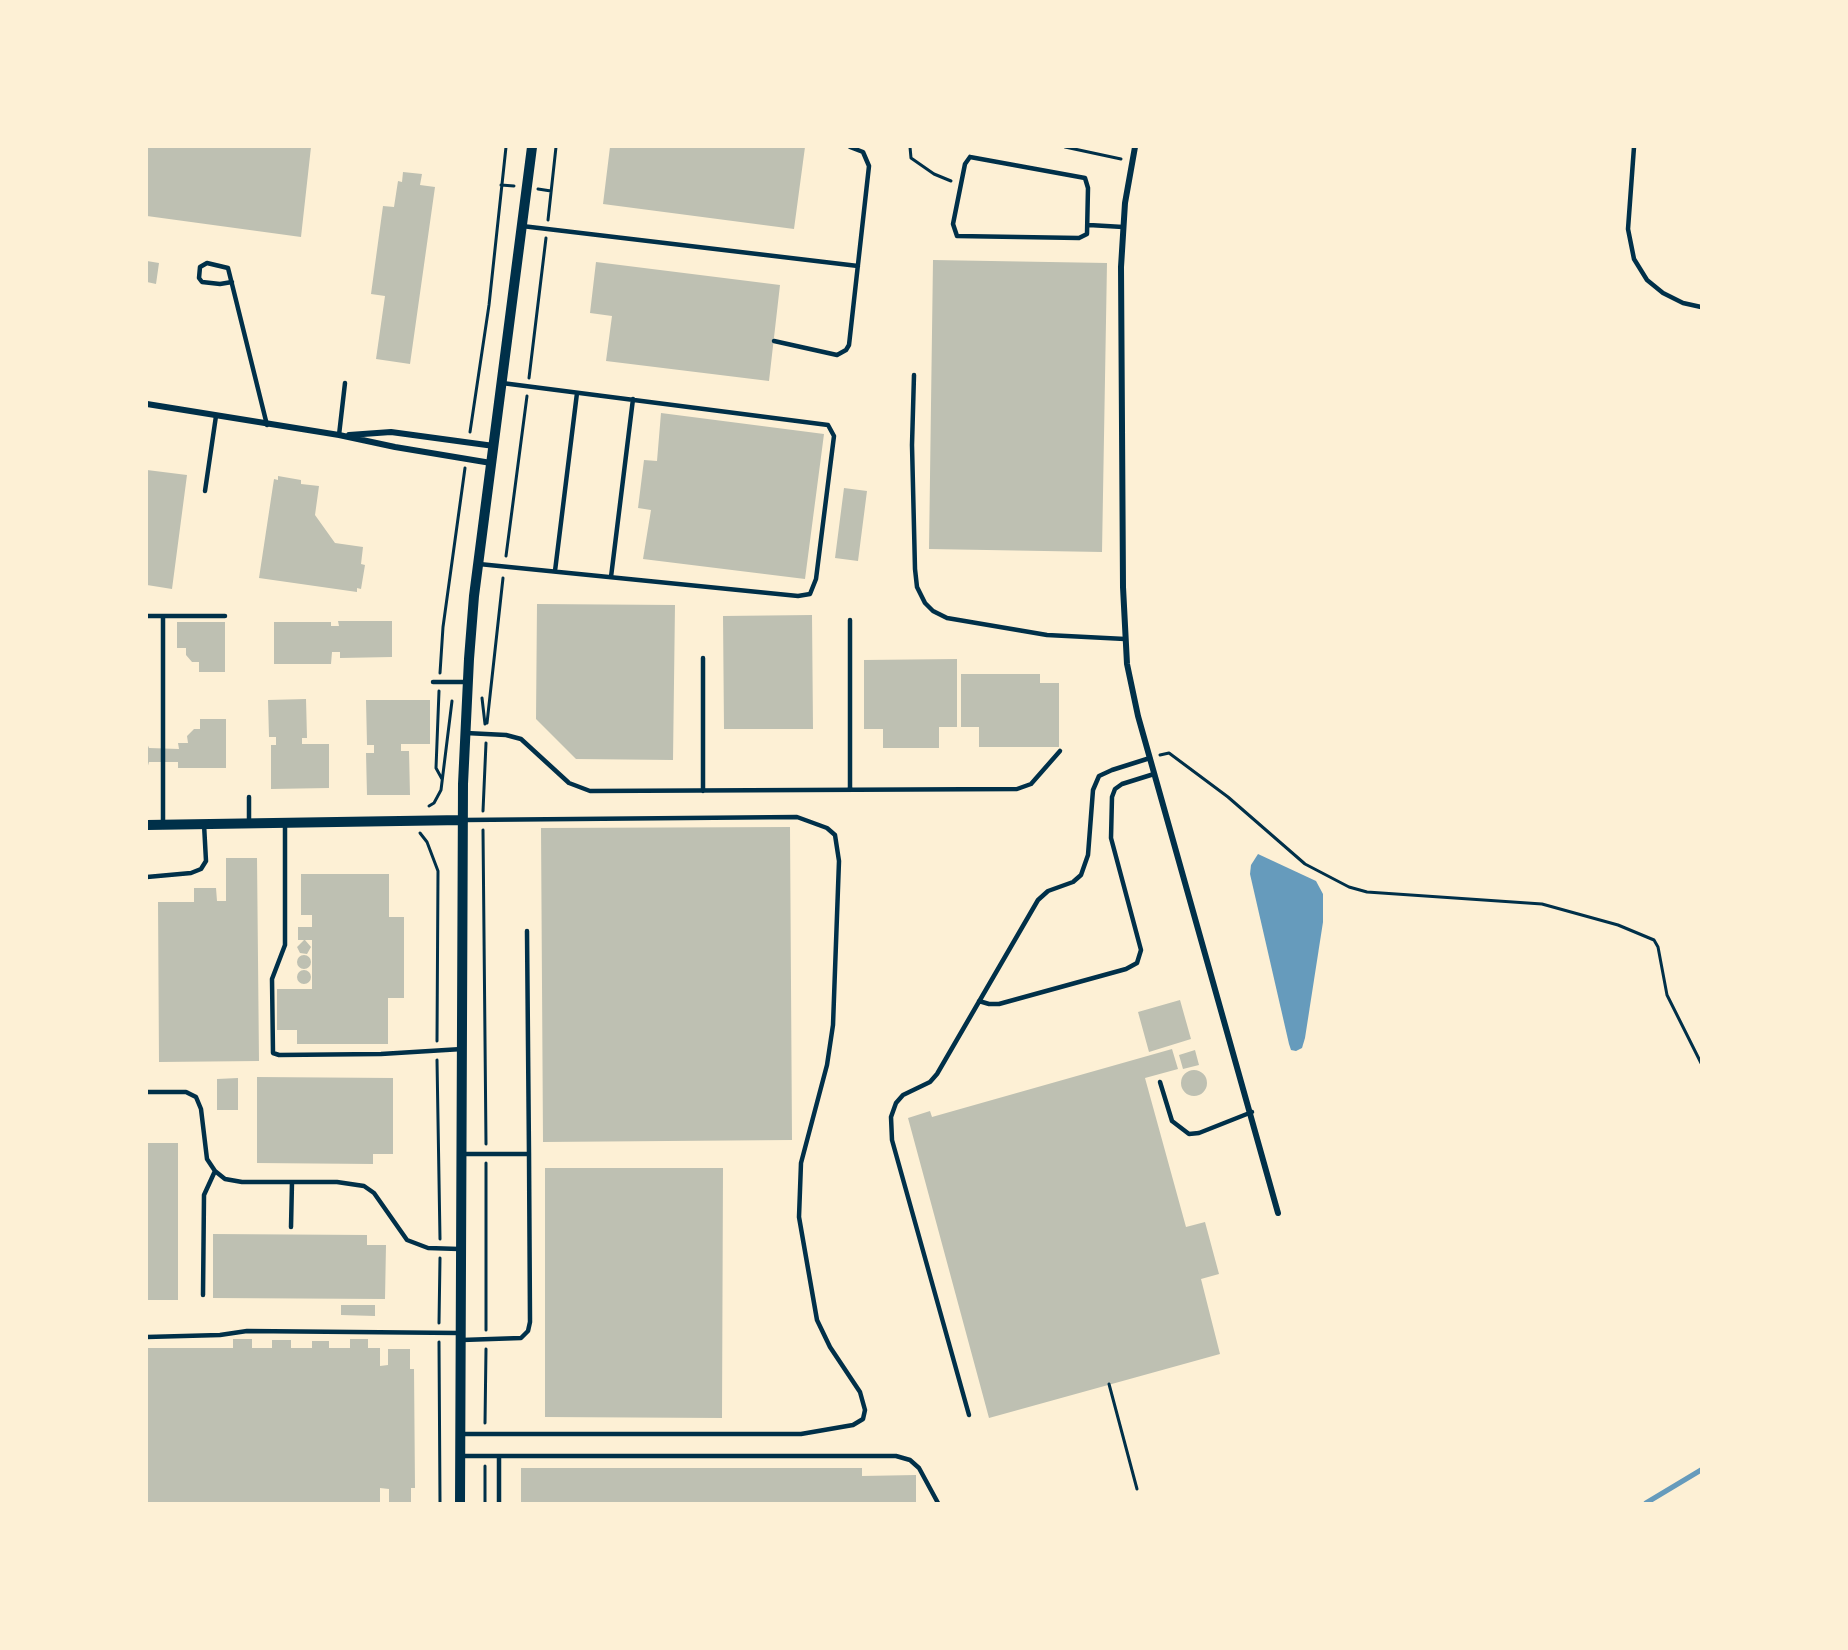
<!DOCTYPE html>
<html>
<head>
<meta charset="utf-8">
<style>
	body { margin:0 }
	#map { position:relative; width:1848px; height:1650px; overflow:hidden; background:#fdf0d5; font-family:Lato,sans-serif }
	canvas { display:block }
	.frame { position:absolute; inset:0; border:148px solid #fdf0d5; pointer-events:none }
</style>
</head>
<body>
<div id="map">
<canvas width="1848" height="1650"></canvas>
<div class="frame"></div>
</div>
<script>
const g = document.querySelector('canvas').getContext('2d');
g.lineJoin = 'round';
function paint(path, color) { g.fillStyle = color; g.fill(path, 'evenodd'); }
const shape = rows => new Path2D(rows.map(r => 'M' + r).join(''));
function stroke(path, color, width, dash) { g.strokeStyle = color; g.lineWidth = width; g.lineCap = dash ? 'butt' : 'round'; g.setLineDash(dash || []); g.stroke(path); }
paint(shape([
	[1258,854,1316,881,1323,894,1323,922,1305,1038,1302,1048,1296,1051,1291,1050,1289,1044,1250,874,1251,865]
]), '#669bbc');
stroke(shape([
	[1646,1503,1701,1470]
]), '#669bbc', 5);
paint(shape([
	[147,147,311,147,301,237,147,216],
	[610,147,805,147,794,229,603,204],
	[403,172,422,174,420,185,435,187,410,364,376,359,385,296,371,294,383,206,394,207,398,181,402,182],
	[933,260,1107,263,1102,552,929,549],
	[147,261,159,263,156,284,147,282],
	[596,262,780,285,769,381,606,361,612,316,590,313],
	[661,413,824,434,805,579,643,559,651,510,638,508,644,460,657,461],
	[147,470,187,475,172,589,147,585],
	[278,476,301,480,301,484,319,486,315,515,335,543,363,547,361,564,365,565,361,589,357,588,357,592,259,578,274,479,278,480],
	[844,488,867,491,858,561,835,558],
	[537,604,675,605,673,760,576,759,536,719],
	[812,615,813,729,724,729,723,616],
	[338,621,392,621,392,657,340,658,340,652,332,652,331,664,274,664,274,622,331,622,331,626,339,626],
	[177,622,225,622,225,672,199,672,199,662,192,662,186,655,186,648,177,648],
	[957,659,957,727,939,727,939,748,883,748,883,729,864,729,864,660],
	[961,674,1040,674,1040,683,1059,683,1059,747,979,747,979,727,961,727],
	[306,699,307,738,302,738,302,744,329,744,329,788,271,789,271,745,276,745,276,737,269,737,268,700],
	[366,700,430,700,430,744,401,744,401,751,409,751,410,795,367,795,366,753,374,753,374,745,367,745],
	[200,719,226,719,226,768,178,768,178,762,149,762,147,769,147,743,149,748,179,749,178,743,188,743,187,736,194,729,200,729],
	[790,827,792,1140,543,1142,541,828],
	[226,858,257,858,259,1061,159,1062,158,902,194,902,194,888,216,888,217,901,226,901],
	[301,874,389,874,389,917,404,917,404,998,388,998,388,1044,297,1044,297,1030,277,1030,277,989,312,989,312,940,305,940,311,947,307,954,300,953,297,947,304,940,298,940,298,927,312,927,312,915,301,915],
	'297 962a7 7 0 1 1 14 0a7 7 0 1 1-14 0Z',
	'297 977a7 7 0 1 1 14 0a7 7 0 1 1-14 0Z',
	[1180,1000,1191,1039,1149,1052,1138,1012],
	[1172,1049,1178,1069,1145,1078,1186,1227,1205,1222,1219,1274,1201,1279,1220,1354,989,1418,908,1118,930,1111,932,1117],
	[1195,1050,1199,1065,1183,1069,1179,1055],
	'1181 1083a13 13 0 1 1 26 0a13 13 0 1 1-26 0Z',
	[257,1077,393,1078,393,1154,373,1154,373,1164,257,1163],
	[238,1078,238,1110,217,1110,217,1079],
	[147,1143,178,1143,178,1300,147,1300],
	[545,1168,723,1168,722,1418,545,1417],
	[213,1234,367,1235,367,1245,386,1245,385,1299,213,1298],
	[341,1305,375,1305,375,1316,341,1315],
	[233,1339,252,1339,252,1348,272,1348,272,1340,291,1340,291,1348,312,1348,312,1341,329,1341,329,1348,350,1348,350,1339,368,1339,368,1348,380,1348,380,1366,388,1365,388,1349,410,1349,410,1369,414,1369,415,1488,411,1488,411,1503,389,1503,389,1489,380,1488,380,1503,147,1503,147,1348,233,1348],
	[521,1468,862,1468,862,1476,916,1475,916,1503,521,1503]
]), '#bec0b2');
stroke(shape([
	[910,147,911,158,934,174,951,181],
	[1065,147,1121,159],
	[501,185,514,186],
	[538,189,551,191],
	[548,220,556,147],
	[529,378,546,238],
	[470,432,489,305,506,147],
	[506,556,527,396],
	[440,673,443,627,465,468],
	[439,691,436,768,442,779],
	[482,698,485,724],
	[487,723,503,578],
	[1160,755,1169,753,1228,797,1305,864,1349,887,1367,892,1542,904,1618,925,1654,940,1658,947,1667,995,1701,1063],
	[429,806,434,803,441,790,452,701],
	[483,811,486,743],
	[483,830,486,1144],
	[420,833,427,842,438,871,437,1041],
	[437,1060,440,1239],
	[439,1323,440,1258],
	[486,1330,486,1163],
	[439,1342,440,1503],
	[1109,1384,1137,1489],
	[485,1423,486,1349],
	[485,1503,485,1466]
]), '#003049', 3);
stroke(shape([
	[1634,147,1628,229,1634,259,1647,280,1663,293,1683,303,1701,307],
	[970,157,1085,178,1088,188,1087,234,1079,238,957,236,953,224,965,164,970,157],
	[1089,225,1123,227],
	[522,226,858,266],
	[232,282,220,284,202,282,199,278,200,267,207,263,228,268,267,425],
	[774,341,837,355,846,350,849,345,869,166,863,152,850,147],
	[914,375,912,445,915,569,917,587,925,603,933,611,947,618,1047,635,1125,639],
	[339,435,345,383],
	[205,491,216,416],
	[479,564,798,596,810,594,816,579,834,436,828,425,502,383],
	[555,571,577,393],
	[611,577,633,399],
	[147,616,163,616],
	[850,620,850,790],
	[703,658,703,791],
	[433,682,468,682],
	[466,733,506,735,521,739,569,783,590,791,1017,789,1031,784,1060,751],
	[249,822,249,797],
	[285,823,285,945,272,979,273,1053,279,1055,381,1054,462,1049],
	[163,824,163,616,225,616],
	[147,877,191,873,201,869,206,861,204,824],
	[527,931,529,1154],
	[979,1001,989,1004,999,1004,1126,969,1137,963,1141,950,1111,838,1112,797,1115,789,1122,784,1154,774],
	[1160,1082,1172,1121,1189,1134,1199,1133,1252,1112],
	[147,1092,186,1092,196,1097,201,1109,207,1159,215,1171,225,1179,242,1182,337,1182,364,1186,374,1193,407,1240,428,1248,459,1249],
	[291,1227,292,1182],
	[203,1295,204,1195,215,1171],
	[147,1337,220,1335,247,1331,459,1333],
	[462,1340,521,1338,528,1331,530,1322,529,1154,462,1154],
	[969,1415,892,1140,891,1117,896,1103,903,1095,930,1082,937,1074,1038,900,1048,891,1073,882,1081,875,1088,855,1093,790,1099,776,1112,770,1150,758],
	[462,1434,801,1434,853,1425,863,1419,865,1410,860,1392,830,1347,817,1320,799,1217,801,1163,827,1065,833,1025,839,861,835,835,827,828,797,817,464,820],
	[461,1456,896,1456,910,1460,919,1468,938,1503],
	[499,1457,499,1503]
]), '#003049', 4.5);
stroke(shape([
	[1135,147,1125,203,1121,267,1123,587,1127,664,1138,716,1278,1213],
	[147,404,339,435,395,447,491,463],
	[349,435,391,432,494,446]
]), '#003049', 6);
stroke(shape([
	[147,825,463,820],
	[460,1503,463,784,469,659,474,596,532,147]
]), '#003049', 10);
</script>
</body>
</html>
